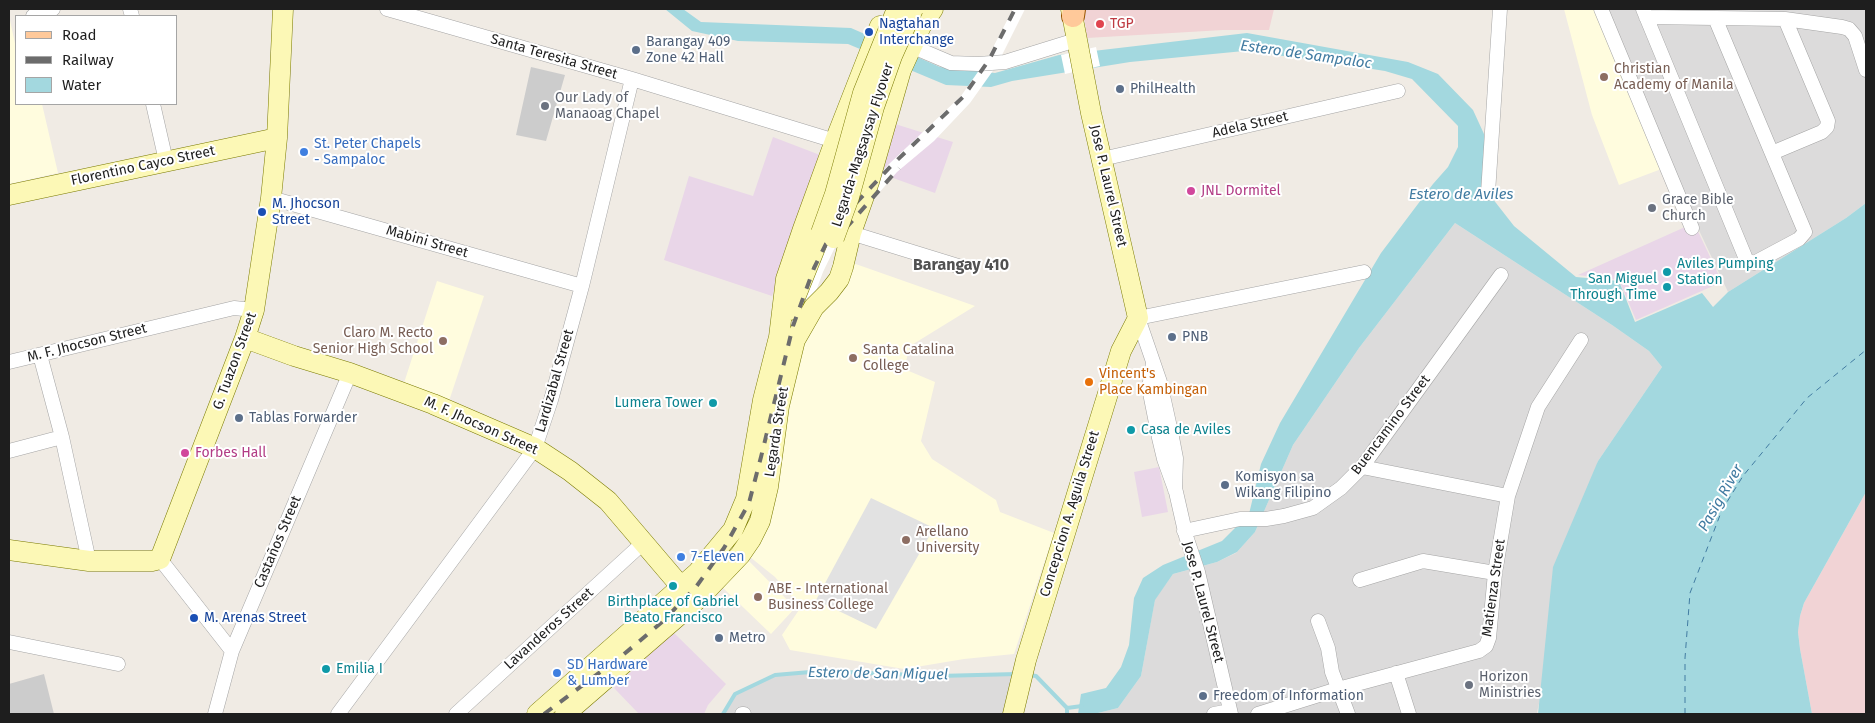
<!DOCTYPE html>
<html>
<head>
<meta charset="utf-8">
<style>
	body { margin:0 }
	#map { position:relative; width:1875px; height:723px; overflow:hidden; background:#f0ebe4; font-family:"Fira Sans",sans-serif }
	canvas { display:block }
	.frame { position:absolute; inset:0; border:10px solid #1e1e1e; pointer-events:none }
	.legend { position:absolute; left:15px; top:15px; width:162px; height:90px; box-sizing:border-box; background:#fff; border:1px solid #a5a5a5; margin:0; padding:6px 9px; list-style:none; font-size:15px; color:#1e1e1e }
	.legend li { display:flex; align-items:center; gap:10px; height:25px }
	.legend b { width:25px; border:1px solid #a5a5a5 }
</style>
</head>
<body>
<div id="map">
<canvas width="1875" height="723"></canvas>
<div class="frame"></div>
<ul class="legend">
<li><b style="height:6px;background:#ffc99a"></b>Road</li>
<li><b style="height:6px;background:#6c6c6c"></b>Railway</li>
<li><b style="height:14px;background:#a3d8df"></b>Water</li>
</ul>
</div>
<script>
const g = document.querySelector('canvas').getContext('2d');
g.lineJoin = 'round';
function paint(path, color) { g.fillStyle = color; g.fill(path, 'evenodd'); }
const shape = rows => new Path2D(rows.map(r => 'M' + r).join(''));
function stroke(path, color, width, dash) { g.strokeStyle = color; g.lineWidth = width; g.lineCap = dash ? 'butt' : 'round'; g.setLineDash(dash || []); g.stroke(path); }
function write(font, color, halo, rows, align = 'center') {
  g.font = font + ' "Fira Sans",sans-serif'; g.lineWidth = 4; g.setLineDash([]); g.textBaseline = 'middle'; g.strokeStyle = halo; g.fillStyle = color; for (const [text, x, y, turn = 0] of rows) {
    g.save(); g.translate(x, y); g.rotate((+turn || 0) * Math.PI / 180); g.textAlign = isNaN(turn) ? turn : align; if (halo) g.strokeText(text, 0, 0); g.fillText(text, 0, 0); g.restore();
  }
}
paint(shape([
	[1605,9,1866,10,1866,203,1846,218,1728,292,1689,209],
	[1455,223,1612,325,1649,351,1662,367,1598,461,1537,712,1538,714,1094,714,1118,708,1141,676,1155,599,1173,574,1217,562,1236,553,1255,532,1293,445,1359,348],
	[822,671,938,676,1011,673,1019,674,1007,714,723,714,735,694,775,675]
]), '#dcdbdb');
paint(shape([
	[1083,9,1274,9,1269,30,1223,30,1087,38],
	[1866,492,1866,714,1812,714,1800,649,1798,632,1800,616,1804,603]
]), '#f1d3d5');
paint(shape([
	[895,124,953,142,935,193,879,173],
	[773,137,820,155,772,296,664,260,689,176,753,196],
	[1694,223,1722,282,1636,320,1619,280,1578,275],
	[1159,467,1168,512,1142,517,1134,472],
	[673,632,726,684,708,705,704,714,639,714,614,688]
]), '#e9d6e8');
paint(shape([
	[1564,9,1597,9,1664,168,1619,185,1592,115],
	[9,16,16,48,16,104,42,104,58,173,9,184],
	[850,262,975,306,910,346,904,369,935,382,921,441,932,459,996,500,1000,512,1054,533,1014,654,964,659,904,669,790,650,782,635,801,607,775,577,750,557,805,338,809,338,816,311],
	[437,281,484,296,449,401,403,386],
	[746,558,795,608,771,634,720,585]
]), '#fffcde');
paint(shape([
	[531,67,565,75,546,141,516,135],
	[44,674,54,714,9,714,9,684]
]), '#ccc');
paint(shape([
	[871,498,934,528,876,629,816,600]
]), '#e2e2e2');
paint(shape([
	[665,9,683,9,701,22,851,28,940,67,995,73,1059,55,1247,33,1408,62,1438,74,1473,110,1484,134,1490,160,1489,194,1514,226,1576,277,1619,281,1635,322,1702,293,1713,307,1728,292,1846,218,1866,203,1866,492,1804,603,1800,616,1798,632,1800,649,1812,714,1538,714,1553,567,1598,461,1662,367,1649,351,1612,325,1455,223,1359,348,1293,445,1255,532,1237,552,1217,562,1173,574,1155,600,1141,676,1118,708,1094,714,1078,714,1081,694,1106,688,1121,667,1129,645,1134,598,1143,578,1163,565,1222,541,1249,514,1261,464,1280,423,1381,253,1433,184,1448,167,1458,147,1458,126,1412,79,1385,71,1315,60,1244,51,1130,62,1012,81,991,87,946,85,848,44,738,41,692,31]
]), '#a3d8df');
paint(shape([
	[1013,9,1025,9,997,65,970,103,934,141,897,172,839,239,823,272,802,329,757,506,732,553,560,714,541,714,694,586,759,457,791,326,813,267,829,233,856,201,889,164,961,96,987,59],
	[1096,47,1100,66,1065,74,1061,55]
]), '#fff');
stroke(shape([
	[1029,675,1036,676,1067,708,1067,714],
	[1067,708,1082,706],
	[723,714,735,694,775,675,822,671,938,676,1017,674]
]), '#a3d8df', 4);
stroke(shape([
	[1685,714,1685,658,1690,593,1722,510,1743,476,1807,398,1866,350]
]), '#427ca2', 1, [6, 5]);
const street = shape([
	[130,9,132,16],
	[387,9,632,79,835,141],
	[1601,9,1692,228],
	[1643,9,1746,259,1748,261,1754,263,1799,239,1805,232,1715,18],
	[33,16,39,12,53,9],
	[1646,17,1785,19,1842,27,1849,29,1855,36,1866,70],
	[911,46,951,63,978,64,1005,62,1076,40],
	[153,104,166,161],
	[1772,153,1822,132,1827,127,1828,121,1785,19],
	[1102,159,1398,91],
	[1488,193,1500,9],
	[271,198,582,286],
	[851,233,958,266],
	[40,355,62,437,89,561],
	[9,362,234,308,254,310],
	[1153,363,1149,388,1159,438,1164,459,1176,492,1186,536,1198,572,1231,714],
	[9,451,62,437],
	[1362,467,1508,496],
	[1175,490,1176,458,1171,432,1160,382,1138,318,1364,272],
	[1184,531,1240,519,1266,519,1284,516,1313,508,1341,488,1362,467,1501,275],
	[160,559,232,651],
	[1360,580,1423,561,1495,573],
	[1318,621,1328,648,1332,672,1348,714],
	[9,642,118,664],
	[1396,673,1409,714],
	[215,714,232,651,350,373],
	[338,714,535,448,551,400,582,286,632,79],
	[456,714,643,543],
	[742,714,744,714],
	[1214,714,1230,711],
	[1258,714,1338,689,1479,651,1486,646,1489,638,1495,573,1508,496,1538,407,1581,340]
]);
const secondary = shape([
	[9,195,277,138],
	[790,310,821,233],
	[245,338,294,356,350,373,433,404,535,448,570,471,608,501,689,596],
	[9,550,89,561,152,561,160,559,245,338,254,310,271,198,277,138,283,9],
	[537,714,698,572,733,530,746,499,763,400,779,337,786,279,803,229,835,141,880,26],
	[565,714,700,597,740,555,751,539,760,521,768,487,779,406,795,340,814,307,829,292,839,279,843,267,851,233,869,182,901,70,921,26,933,9],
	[1013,714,1026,660,1121,351,1138,318,1091,113,1071,9]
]);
const primary = shape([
	[1073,16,1074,9]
]);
stroke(street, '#a5a5a5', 15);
stroke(secondary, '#7a7a00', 21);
stroke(primary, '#995600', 24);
stroke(street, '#fff', 14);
stroke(secondary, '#fcf8b6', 20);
stroke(primary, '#ffc99a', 22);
stroke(shape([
	[834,244,837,238,899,168],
	[544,714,623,655,662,622,696,587,724,548,749,503,761,457,793,326,814,268,831,234,857,202,891,166,963,97,989,60,1015,9]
]), '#6c6c6c', 4, [10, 10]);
const secondaryBridge = shape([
	[821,233,835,194,863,93,897,9],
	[834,238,849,197,874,107,892,56,913,9]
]);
stroke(secondaryBridge, '#7a7a00', 21, []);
stroke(secondaryBridge, '#fcf8b6', 20);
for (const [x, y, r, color] of [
	[1100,24,5,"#e0444e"],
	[869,32,5,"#1a4fb4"],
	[636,50,5,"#5c6f8a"],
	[1604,77,5,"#8d6e63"],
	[1120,89,5,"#5c6f8a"],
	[545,106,5,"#6b7280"],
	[304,152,5,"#3f7fe0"],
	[1191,191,5,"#d1479c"],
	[1652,208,5,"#6b7280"],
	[262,212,5,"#1a4fb4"],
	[1667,272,5,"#0f9aa8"],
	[1667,287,5,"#0f9aa8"],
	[1172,337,5,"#5c6f8a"],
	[443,341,5,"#8d6e63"],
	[853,358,5,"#8d6e63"],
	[1089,382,5,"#e8710a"],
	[713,403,5,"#0f9aa8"],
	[239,418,5,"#5c6f8a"],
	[1131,430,5,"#0f9aa8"],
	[185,453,5,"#d1479c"],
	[1225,485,5,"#5c6f8a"],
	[906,540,5,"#8d6e63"],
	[681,557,5,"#3f7fe0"],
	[673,586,5,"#0f9aa8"],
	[758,597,5,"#8d6e63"],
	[194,618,5,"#1a4fb4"],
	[719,638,5,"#5c6f8a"],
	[326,669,5,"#0f9aa8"],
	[557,673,5,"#3f7fe0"],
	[1469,685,5,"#6b7280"],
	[1203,696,5,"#5c6f8a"]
]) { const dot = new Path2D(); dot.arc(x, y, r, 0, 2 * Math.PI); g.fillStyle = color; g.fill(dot); stroke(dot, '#fff', 2); }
write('14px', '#164399', '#fff', [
	["Nagtahan",879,24],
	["Interchange",879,40],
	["M. Jhocson",272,204],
	["Street",272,220],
	["M. Arenas Street",204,618]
], 'left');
write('14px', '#be3a42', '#fff', [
	["TGP",1110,24]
], 'left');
write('14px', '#4e5e75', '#fff', [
	["Barangay 409",646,42],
	["Zone 42 Hall",646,58],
	["PhilHealth",1130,89],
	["PNB",1182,337],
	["Tablas Forwarder",249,418],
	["Komisyon sa",1235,477],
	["Wikang Filipino",1235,493],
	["Metro",729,638],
	["Freedom of Information",1213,696]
], 'left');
write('14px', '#1e1e1e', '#fff', [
	["Santa Teresita Street",554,57,16],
	["Adela Street",1250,125,-13],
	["Legarda-Magsaysay Flyover",863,145,-72],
	["Florentino Cayco Street",143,166,-12],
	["Jose P. Laurel Street",1108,186,77],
	["Mabini Street",427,242,16],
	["M. F. Jhocson Street",87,343,-14],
	["G. Tuazon Street",235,361,-70],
	["Lardizabal Street",555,381,-74],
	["Buencamino Street",1391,425,-53],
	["M. F. Jhocson Street",481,426,24],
	["Legarda Street",777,432,-81],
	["Concepcion A. Aguila Street",1070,514,-73],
	["Castaños Street",278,542,-67],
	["Matienza Street",1494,588,-82],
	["Jose P. Laurel Street",1203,602,75],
	["Lavanderos Street",549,629,-42]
]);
write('14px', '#785e54', '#fff', [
	["Christian",1614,69],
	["Academy of Manila",1614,85],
	["Claro M. Recto",433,333,"right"],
	["Senior High School",433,349,"right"],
	["Santa Catalina",863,350],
	["College",863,366],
	["Arellano",916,532],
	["University",916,548],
	["ABE - International",768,589],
	["Business College",768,605]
], 'left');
write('14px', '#5b616d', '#fff', [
	["Our Lady of",555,98],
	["Manaoag Chapel",555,114],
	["Grace Bible",1662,200],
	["Church",1662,216],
	["Horizon",1479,677],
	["Ministries",1479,693]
], 'left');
write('14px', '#366cbe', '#fff', [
	["St. Peter Chapels",314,144],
	["- Sampaloc",314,160],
	["7-Eleven",691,557],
	["SD Hardware",567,665],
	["& Lumber",567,681]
], 'left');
write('14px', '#b23c85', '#fff', [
	["JNL Dormitel",1201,191],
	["Forbes Hall",195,453]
], 'left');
write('14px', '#0d838f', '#fff', [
	["Aviles Pumping",1677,264],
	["Station",1677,280],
	["San Miguel",1657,279,"right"],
	["Through Time",1657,295,"right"],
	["Lumera Tower",703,403,"right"],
	["Casa de Aviles",1141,430],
	["Birthplace of Gabriel",673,602,"center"],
	["Beato Francisco",673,618,"center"],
	["Emilia I",336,669]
], 'left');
write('14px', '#c56008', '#fff', [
	["Vincent's",1099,374],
	["Place Kambingan",1099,390]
], 'left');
write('italic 15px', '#427ca2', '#fff', [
	["Estero de Sampaloc",1306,55,8],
	["Estero de Aviles",1461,195],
	["Pasig River",1721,498,-60],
	["Estero de San Miguel",878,674,1]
]);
write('bold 16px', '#515151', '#fff', [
	["Barangay 410",961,266]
]);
</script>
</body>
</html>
